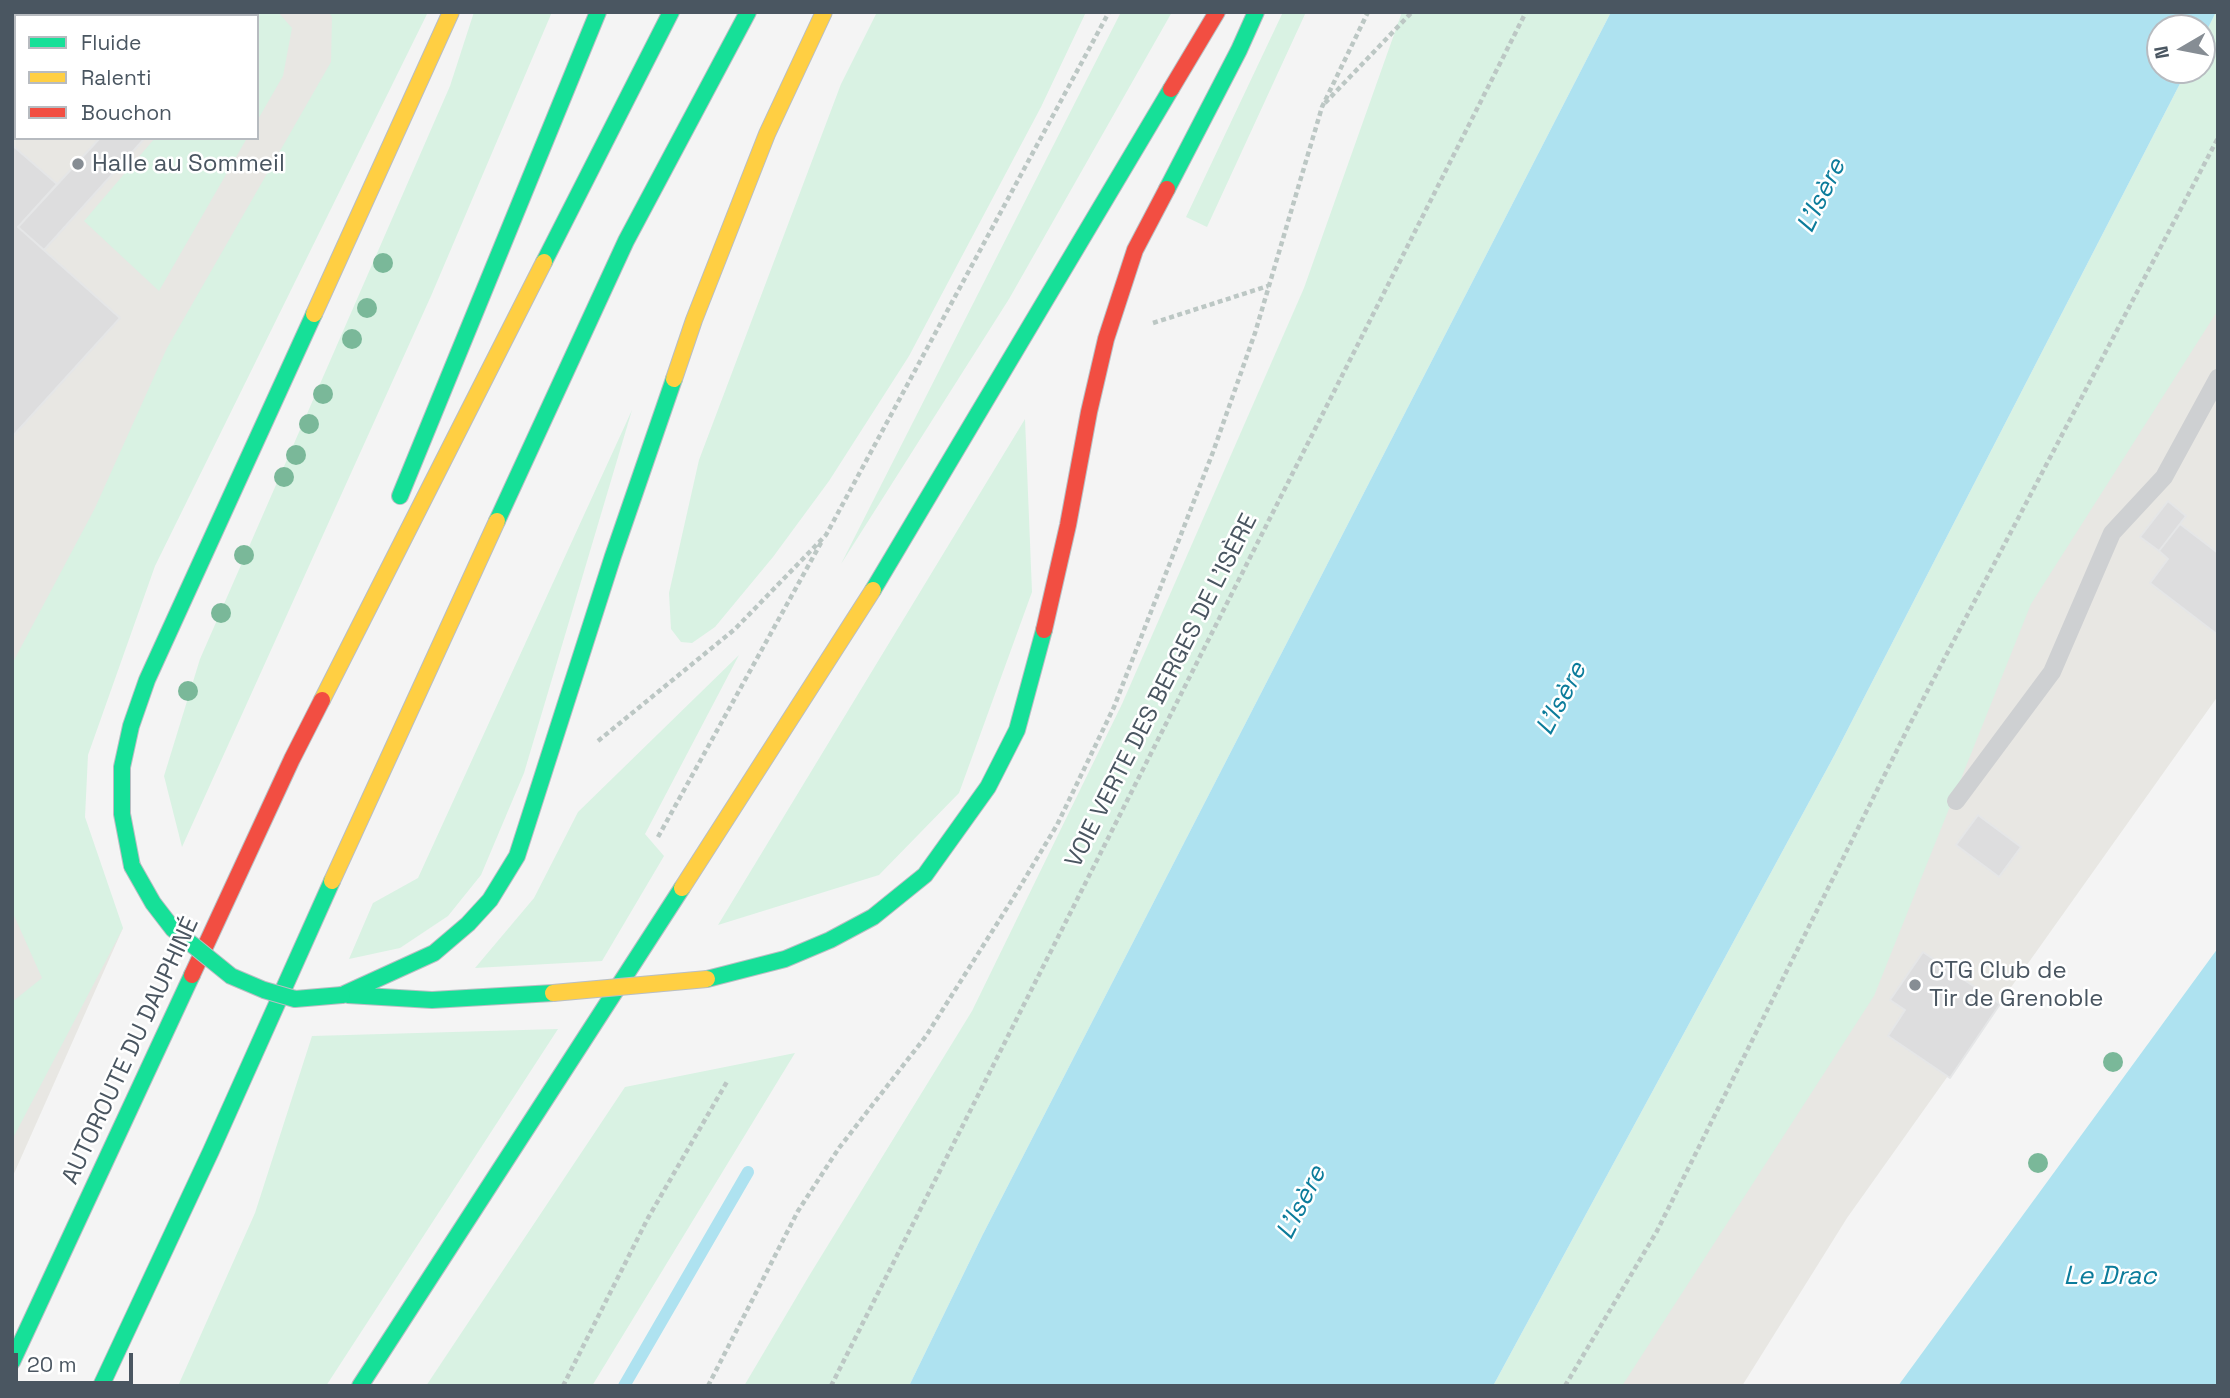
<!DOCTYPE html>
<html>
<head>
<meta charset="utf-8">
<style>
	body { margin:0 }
	#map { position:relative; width:2230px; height:1398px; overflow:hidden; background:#f4f4f4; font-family:"Space Grotesk",sans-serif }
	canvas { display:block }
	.frame { position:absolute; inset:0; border:14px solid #4a5661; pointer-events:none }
	.legend { position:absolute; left:14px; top:14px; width:245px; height:126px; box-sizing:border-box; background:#fff; border:2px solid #b7bbc0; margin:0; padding:9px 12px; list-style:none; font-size:21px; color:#4a5661 }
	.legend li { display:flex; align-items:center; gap:14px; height:35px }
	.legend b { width:35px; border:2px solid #b7bbc0 }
	.north { position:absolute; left:2146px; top:14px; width:70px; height:70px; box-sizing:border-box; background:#fff; border:2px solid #b7bbc0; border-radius:50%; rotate:260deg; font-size:19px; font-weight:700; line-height:28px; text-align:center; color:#4a5661 }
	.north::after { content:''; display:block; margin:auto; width:24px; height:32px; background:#868d94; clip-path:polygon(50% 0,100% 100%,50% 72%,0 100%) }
	.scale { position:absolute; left:14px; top:1353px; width:119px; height:32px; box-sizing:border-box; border:4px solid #4a5661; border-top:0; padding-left:9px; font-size:21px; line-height:24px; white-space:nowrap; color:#4a5661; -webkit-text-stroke:5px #fff; paint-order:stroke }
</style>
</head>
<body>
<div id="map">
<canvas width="2230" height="1398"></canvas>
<div class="frame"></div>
<ul class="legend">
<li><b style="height:9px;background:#16e098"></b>Fluide</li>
<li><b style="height:9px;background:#ffcf43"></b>Ralenti</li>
<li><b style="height:9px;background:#f24e42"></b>Bouchon</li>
</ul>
<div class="north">N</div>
<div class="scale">20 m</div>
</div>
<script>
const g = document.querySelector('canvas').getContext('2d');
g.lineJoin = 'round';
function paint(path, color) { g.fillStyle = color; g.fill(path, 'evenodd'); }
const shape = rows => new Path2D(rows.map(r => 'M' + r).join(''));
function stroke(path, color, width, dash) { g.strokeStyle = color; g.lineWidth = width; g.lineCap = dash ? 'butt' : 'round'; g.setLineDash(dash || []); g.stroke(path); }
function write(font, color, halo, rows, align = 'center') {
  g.font = font + ' "Space Grotesk",sans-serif'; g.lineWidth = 5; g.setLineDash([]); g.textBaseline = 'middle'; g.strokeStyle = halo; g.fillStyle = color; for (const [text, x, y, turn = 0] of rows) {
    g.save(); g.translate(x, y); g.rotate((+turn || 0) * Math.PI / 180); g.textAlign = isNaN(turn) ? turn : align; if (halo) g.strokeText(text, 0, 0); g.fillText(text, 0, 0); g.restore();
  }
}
paint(shape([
	[12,12,381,12,12,696],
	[16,16,257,16,257,138,16,138],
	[2218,269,2218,696,1847,1218,1742,1386,1605,1386,1943,752],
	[12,835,123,928,12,1178]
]), '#e8e7e3');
paint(shape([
	[245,12,278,12,292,28,283,76,257,121,257,16,243,16],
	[329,12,428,12,155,566,88,755,85,817,123,928,12,1140,12,1002,42,978,12,911,12,664,95,508,167,348,331,62,332,17],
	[474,12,552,12,431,296,182,847,164,776,200,659,450,86],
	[877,12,1086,12,1041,107,909,356,829,481,773,557,715,627,692,643,681,642,671,629,669,593,699,460,841,84],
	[1121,12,1172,12,1009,299,841,564],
	[1283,12,1306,12,1207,227,1186,217],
	[1402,12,1611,12,982,1236,909,1386,744,1386,809,1276,972,1011,1122,704,1304,288],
	[2216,12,2218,310,2031,604,1874,996,1622,1386,1493,1386,1834,756,2187,70,2202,70,2202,40],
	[155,138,247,138,159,291,84,221],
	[632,410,524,773,481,875,448,916,400,948,349,959,373,903,418,878],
	[1025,419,1032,592,959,793,879,875,718,925],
	[739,655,645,834,664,856,602,961,475,968,534,898,578,812],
	[558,1029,326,1386,178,1386,255,1213,312,1036],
	[795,1053,592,1386,426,1386,625,1087]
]), '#d9f2e3');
paint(shape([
	[1611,12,2216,12,2202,40,2202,28,2160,28,2160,70,2187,70,1834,756,1493,1386,909,1386,982,1236],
	[2218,948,2218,1386,1898,1386]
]), '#aee2f0');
stroke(shape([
	[624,1386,748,1172]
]), '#aee2f0', 12);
const building = shape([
	[12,12,177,12,181,16,16,16,16,138,100,138,18,227,120,318,12,437,12,12],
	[12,12,76,12,73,16,16,16,16,80,12,83,12,12],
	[76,12,178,12,182,16,73,16,76,12],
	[16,80,16,138,145,138,44,250,18,227,57,184,12,145,12,83,16,80],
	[2168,501,2186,516,2159,551,2140,537,2168,501],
	[2180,524,2218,553,2218,635,2150,583,2168,559,2159,551,2180,524],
	[1978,815,2021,847,1999,877,1956,845,1978,815],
	[1923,952,2000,1004,1950,1078,1888,1036,1905,1010,1890,1000,1923,952]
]);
paint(building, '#ddddde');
stroke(building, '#e5e6e7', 2);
const fast = shape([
	[1167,189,1239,50,1256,12],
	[544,262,671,12],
	[400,496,598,12],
	[497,521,626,241,748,12],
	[873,590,1171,89],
	[132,866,122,814,122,767,131,726,147,680,314,314],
	[707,979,785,959,830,940,873,917,925,875,988,787,1017,730,1044,630],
	[342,995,434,953,468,924,490,900,517,856,613,556,674,379],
	[348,995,432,1000,553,993],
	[12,1362,192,975],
	[101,1386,211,1151,332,881],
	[360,1386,682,888]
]);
const slow = shape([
	[314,314,451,12],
	[674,379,694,320,767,134,824,12],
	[322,700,544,262],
	[332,881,497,521],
	[682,888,873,590]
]);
const jam = shape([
	[1171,89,1217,12],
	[1044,630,1068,525,1089,412,1106,339,1135,250,1167,189],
	[192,975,292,759,322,700]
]);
stroke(fast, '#b9bec3', 18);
stroke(slow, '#b9bec3', 18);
stroke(jam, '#b9bec3', 18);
stroke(shape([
	[1325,103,1412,12],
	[1153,323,1268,286],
	[598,741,735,629,826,535,1109,12],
	[658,837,822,541],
	[563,1386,648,1218,728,1080],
	[708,1386,798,1211,839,1148,926,1036,1012,900,1057,825,1114,707,1213,452,1255,333,1322,107,1368,12],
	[831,1386,1526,12],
	[1565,1386,1657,1231,1910,724,2218,138]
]), '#bcc7c4', 4.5, [5, 3.5]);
stroke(shape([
	[1956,801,2052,672,2112,533,2164,477,2218,378]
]), '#ced0d2', 18);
stroke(fast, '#16e098', 16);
stroke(slow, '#ffcf43', 16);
stroke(jam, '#f24e42', 16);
const fastBridge = shape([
	[132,866,153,903,173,929,231,976,264,990,295,999,342,995]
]);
const slowBridge = shape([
	[553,993,707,979]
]);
stroke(fastBridge, '#b9bec3', 18, []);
stroke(slowBridge, '#b9bec3', 18, []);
stroke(fastBridge, '#16e098', 16);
stroke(slowBridge, '#ffcf43', 16);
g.fillStyle = '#7ab899';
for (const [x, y] of [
	[383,263],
	[367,308],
	[352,339],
	[323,394],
	[309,424],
	[296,455],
	[284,477],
	[244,555],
	[221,613],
	[188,691],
	[2113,1062],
	[2038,1163]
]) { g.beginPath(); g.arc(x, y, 10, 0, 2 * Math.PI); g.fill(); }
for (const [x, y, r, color] of [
	[78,164,7,"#868d94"],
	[1915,985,7,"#868d94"]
]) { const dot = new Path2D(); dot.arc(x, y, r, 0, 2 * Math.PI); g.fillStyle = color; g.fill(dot); stroke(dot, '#fff', 2.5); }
write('24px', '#4a5661', '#fff', [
	["Halle au Sommeil",92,164],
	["CTG Club de",1929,971],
	["Tir de Grenoble",1929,999]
], 'left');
write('24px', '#4a5661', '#fff', [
	["VOIE VERTE DES BERGES DE L'ISÈRE",1162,691,-63],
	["AUTOROUTE DU DAUPHINÉ",131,1051,-65]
]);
write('italic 26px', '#0c7c9b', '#fff', [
	["L'Isère",1822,196,-64],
	["L'Isère",1562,699,-62],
	["L'Isère",1302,1203,-63],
	["Le Drac",2110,1277]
]);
</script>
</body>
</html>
